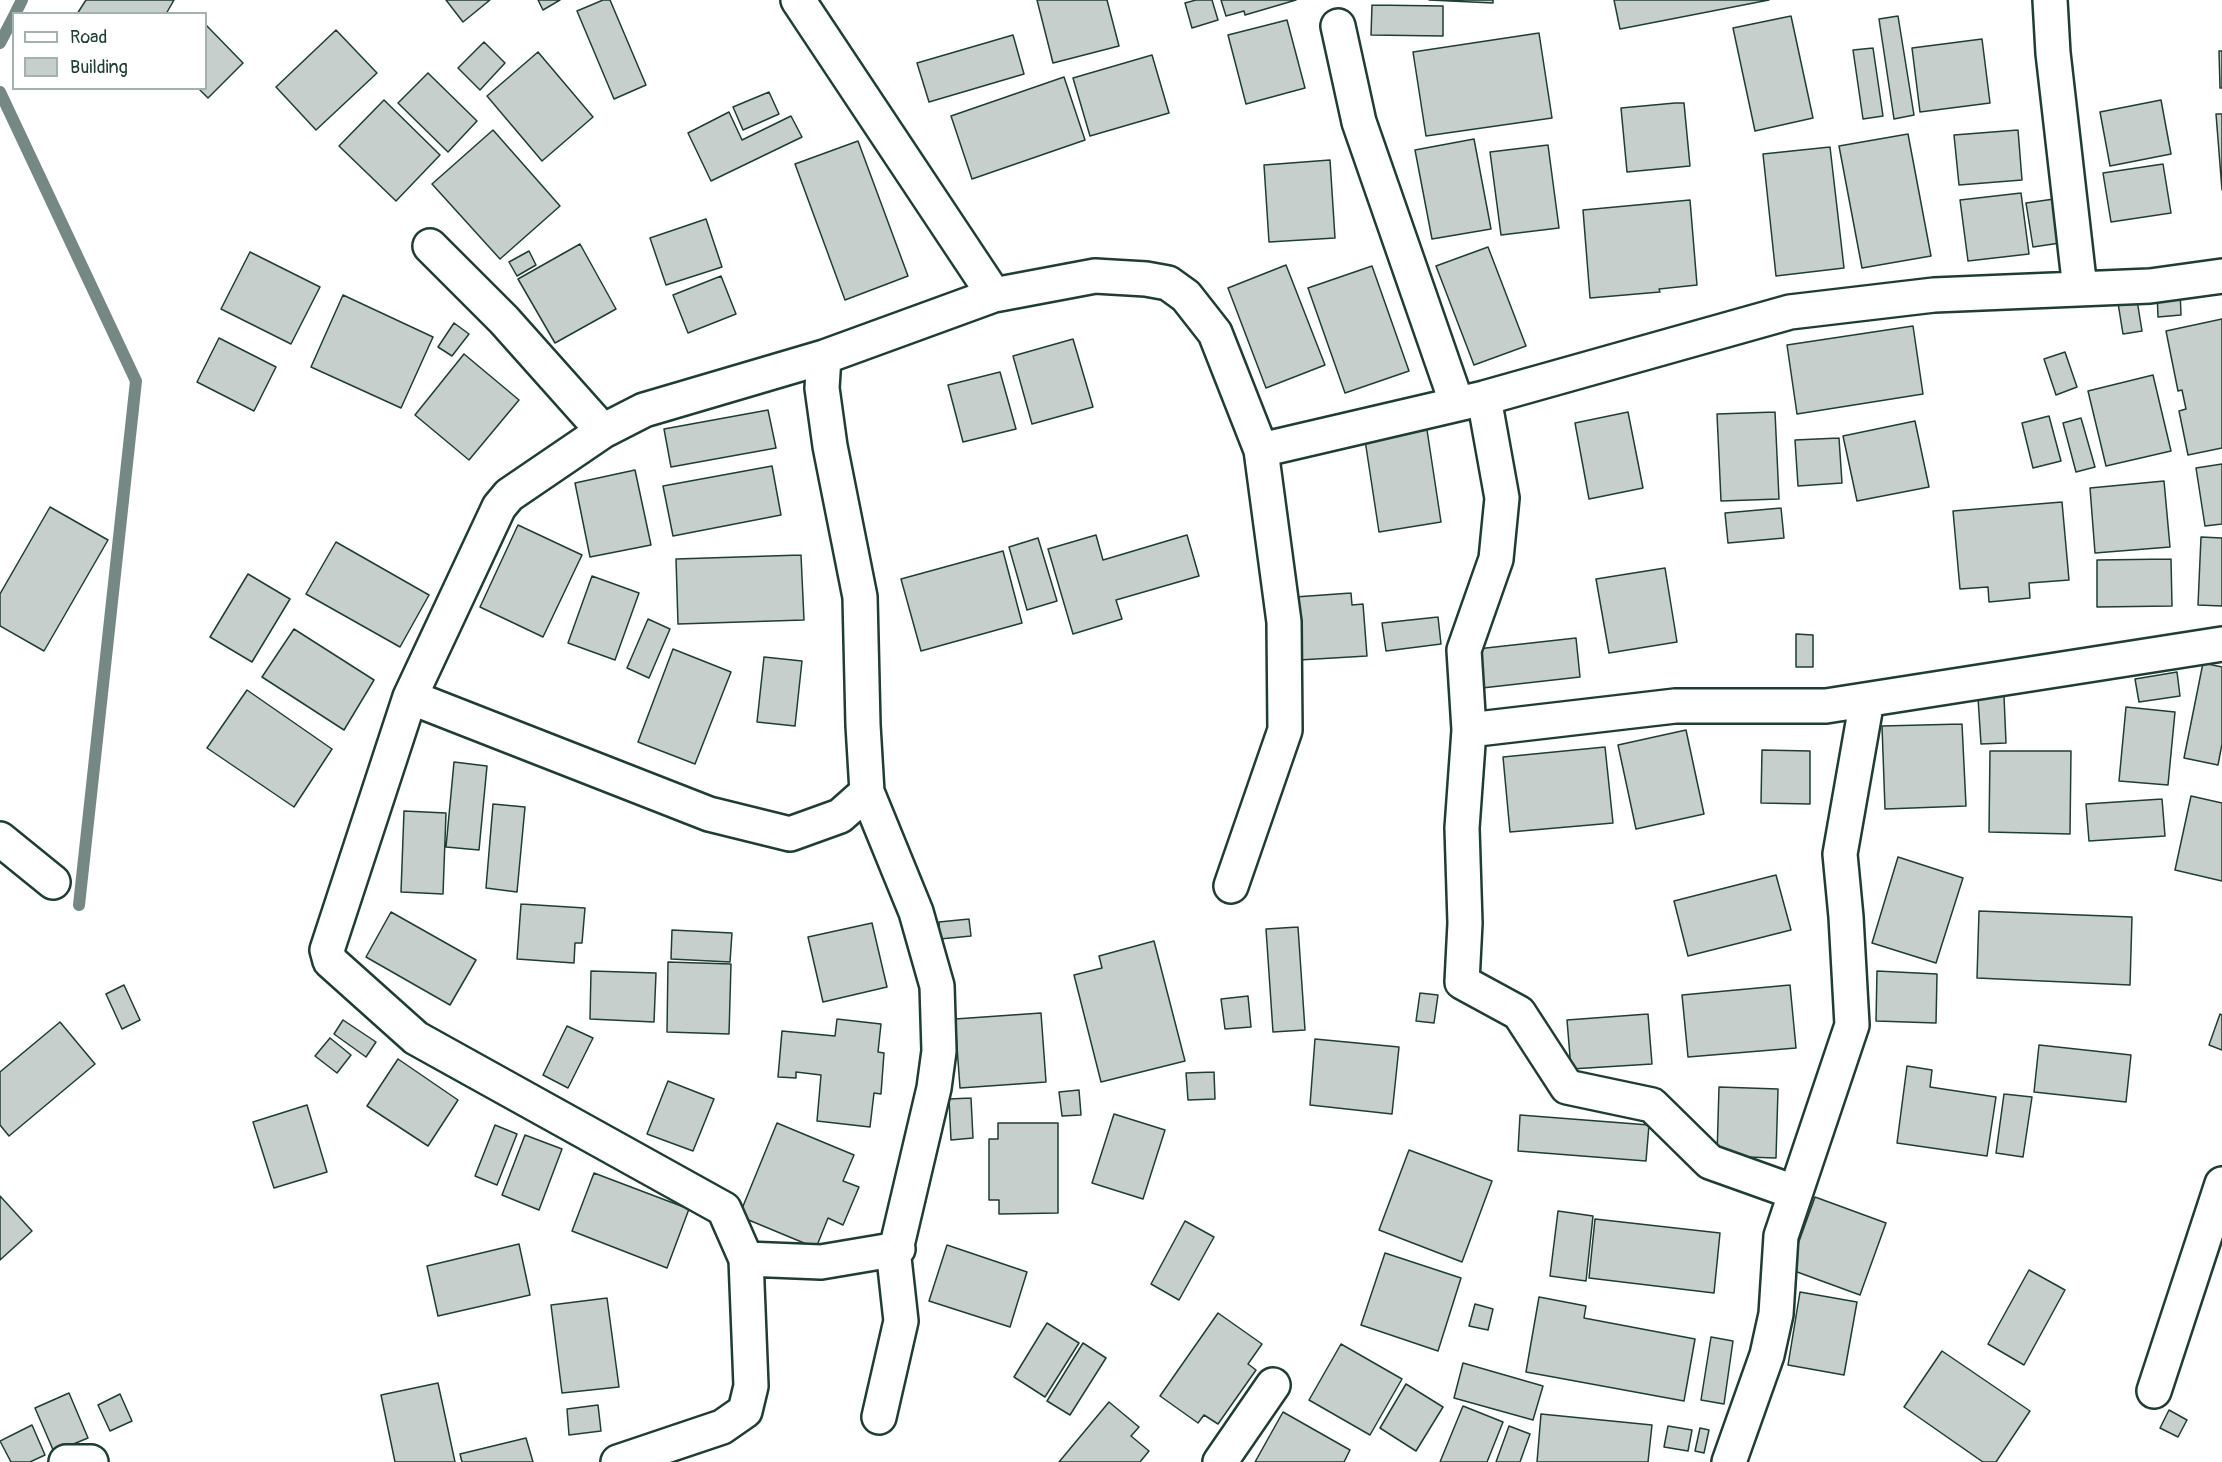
<!DOCTYPE html>
<html>
<head>
<meta charset="utf-8">
<style>
	body { margin:0 }
	#map { position:relative; width:2222px; height:1462px; overflow:hidden; background:#fff; font-family:Pangolin,sans-serif }
	canvas { display:block }
	.legend { position:absolute; left:12px; top:12px; width:195px; height:78px; box-sizing:border-box; background:#fff; border:2px solid #a5b1ae; margin:0; padding:8px 10px; list-style:none; font-size:18px; color:#1f3d34 }
	.legend li { display:flex; align-items:center; gap:12px; height:30px }
	.legend b { width:30px; border:2px solid #a5b1ae }
</style>
</head>
<body>
<div id="map">
<canvas width="2222" height="1462"></canvas>
<ul class="legend">
<li><b style="height:8px;background:#fff"></b>Road</li>
<li><b style="height:16px;background:#c7cfcc"></b>Building</li>
</ul>
</div>
<script>
const g = document.querySelector('canvas').getContext('2d');
g.lineJoin = 'round';
const shape = rows => new Path2D(rows.map(r => 'M' + r).join(''));
function stroke(path, color, width, dash) { g.strokeStyle = color; g.lineWidth = width; g.lineCap = dash ? 'butt' : 'round'; g.setLineDash(dash || []); g.stroke(path); }
function paint(path, color) { g.fillStyle = color; g.fill(path, 'evenodd'); }
stroke(shape([
	[15,14,22,0],
	[0,43,14,16],
	[0,92,136,381,79,905]
]), '#758883', 12);
const building = shape([
	[86,0,174,0,166,14,77,14,86,0],
	[446,0,490,0,463,22,446,0],
	[538,0,560,0,543,10,538,0],
	[603,0,610,0,646,85,614,99,577,11,603,0],
	[1037,0,1107,0,1119,46,1053,63,1037,0],
	[1196,0,1212,0,1218,20,1192,28,1185,3,1196,0],
	[1221,0,1296,0,1245,15,1244,11,1226,16,1221,0],
	[1429,0,1493,0,1493,3,1429,0],
	[1614,0,1769,0,1620,29,1614,0],
	[1372,5,1443,6,1443,36,1371,35,1372,5],
	[1791,16,1813,118,1755,131,1733,28,1791,16],
	[1898,16,1914,115,1894,119,1879,19,1898,16],
	[1287,20,1305,88,1246,104,1228,35,1287,20],
	[206,25,243,63,208,98,198,88,206,88,206,25],
	[336,30,377,73,316,130,276,87,336,30],
	[1539,33,1552,118,1426,136,1413,52,1539,33],
	[1013,35,1024,74,929,102,917,63,1013,35],
	[1982,39,1990,103,1920,112,1912,48,1982,39],
	[484,42,505,63,480,90,458,68,484,42],
	[1873,48,1883,116,1863,119,1853,50,1873,48],
	[2219,51,2222,51,2222,88,2220,88,2219,51],
	[538,52,593,117,542,161,487,96,538,52],
	[1152,55,1169,113,1090,136,1073,78,1152,55],
	[428,73,477,121,448,152,398,103,428,73],
	[1064,77,1085,140,972,179,951,116,1064,77],
	[769,92,779,114,743,130,733,107,769,92],
	[384,100,440,155,396,201,339,146,384,100],
	[2161,100,2171,154,2110,166,2100,112,2161,100],
	[1675,103,1684,103,1690,166,1627,172,1621,108,1675,103],
	[729,112,742,140,791,116,802,137,711,181,688,133,729,112],
	[2216,114,2222,114,2222,190,2216,114],
	[493,130,560,206,500,259,432,184,493,130],
	[2018,130,2022,180,1959,185,1954,135,2018,130],
	[1908,134,1931,256,1862,268,1839,146,1908,134],
	[1474,139,1491,229,1432,239,1415,150,1474,139],
	[858,141,908,276,845,300,795,164,858,141],
	[1548,145,1559,228,1501,235,1490,152,1548,145],
	[1830,147,1844,268,1776,276,1763,154,1830,147],
	[1330,160,1335,238,1269,242,1264,165,1330,160],
	[2163,164,2171,213,2111,222,2103,173,2163,164],
	[2021,193,2029,254,1968,261,1960,200,2021,193],
	[2054,199,2060,243,2033,247,2026,203,2054,199],
	[1690,200,1697,285,1659,289,1660,292,1590,298,1583,210,1690,200],
	[706,219,722,267,666,285,650,238,706,219],
	[580,244,616,309,555,343,518,279,580,244],
	[1488,247,1526,346,1474,365,1436,266,1488,247],
	[529,251,536,265,517,276,509,262,529,251],
	[250,252,320,287,291,344,221,309,250,252],
	[1286,265,1325,365,1266,388,1228,288,1286,265],
	[1372,266,1409,371,1345,393,1308,288,1372,266],
	[721,276,736,314,688,333,673,295,721,276],
	[2180,290,2181,315,2158,317,2157,291,2180,290],
	[343,295,433,337,401,408,311,367,343,295],
	[2137,300,2142,331,2123,334,2118,303,2137,300],
	[2222,319,2222,448,2188,455,2179,411,2186,409,2182,390,2178,391,2166,331,2222,319],
	[454,323,469,334,452,356,438,347,454,323],
	[1913,326,1923,394,1797,414,1787,345,1913,326],
	[219,338,276,367,254,411,197,382,219,338],
	[1073,339,1093,407,1032,424,1013,356,1073,339],
	[2065,352,2077,387,2056,395,2044,359,2065,352],
	[464,354,519,400,469,460,415,415,464,354],
	[1000,372,1016,429,963,442,948,385,1000,372],
	[2153,375,2171,451,2106,466,2088,391,2153,375],
	[768,410,776,448,671,467,664,429,768,410],
	[1628,412,1643,488,1589,499,1575,423,1628,412],
	[1775,412,1779,499,1721,501,1717,414,1775,412],
	[2049,416,2061,461,2033,468,2022,423,2049,416],
	[2081,418,2095,467,2076,472,2063,423,2081,418],
	[1915,421,1929,487,1857,501,1843,436,1915,421],
	[1427,430,1441,522,1379,532,1365,440,1427,430],
	[1839,438,1842,483,1798,486,1795,440,1839,438],
	[2222,464,2222,524,2205,526,2196,468,2222,464],
	[772,466,781,515,673,536,663,486,772,466],
	[635,470,651,545,590,557,575,483,635,470],
	[2164,481,2170,547,2095,553,2090,488,2164,481],
	[2062,502,2069,580,2029,583,2030,598,1989,602,1988,587,1960,589,1953,511,2062,502],
	[50,507,108,540,44,651,0,626,0,594,50,507],
	[1781,508,1784,538,1728,543,1725,513,1781,508],
	[518,525,582,555,543,637,480,607,518,525],
	[1096,535,1103,560,1187,535,1199,576,1116,600,1122,619,1073,634,1048,549,1096,535],
	[2201,537,2222,538,2222,606,2198,605,2201,537],
	[1038,538,1057,601,1027,610,1009,547,1038,538],
	[336,542,429,595,400,647,306,594,336,542],
	[1003,551,1022,623,921,651,901,579,1003,551],
	[801,555,804,620,678,624,676,559,801,555],
	[2171,559,2172,606,2097,607,2097,560,2171,559],
	[1665,568,1677,642,1609,653,1596,579,1665,568],
	[248,574,290,599,252,662,210,637,248,574],
	[592,576,639,593,615,660,568,643,592,576],
	[1351,593,1352,605,1363,604,1367,656,1299,660,1295,597,1351,593],
	[1438,617,1441,644,1386,651,1382,623,1438,617],
	[648,619,670,629,649,678,627,668,648,619],
	[294,629,374,680,344,730,262,677,294,629],
	[1796,634,1813,635,1813,667,1796,667,1796,634],
	[1576,638,1580,677,1482,688,1477,649,1576,638],
	[673,649,731,672,695,764,638,742,673,649],
	[764,657,802,661,795,726,757,722,764,657],
	[2203,663,2222,667,2222,744,2218,765,2184,758,2203,663],
	[2177,672,2180,696,2139,702,2135,679,2177,672],
	[247,690,332,749,294,807,207,748,247,690],
	[2004,696,2006,743,1981,744,1978,698,2004,696],
	[2126,707,2175,712,2168,785,2119,781,2126,707],
	[1962,724,1966,806,1885,809,1882,726,1962,724],
	[1686,730,1704,814,1636,829,1618,745,1686,730],
	[1605,747,1613,823,1510,832,1503,757,1605,747],
	[1762,750,1810,751,1810,804,1761,803,1762,750],
	[1990,751,2071,751,2070,834,1989,832,1990,751],
	[454,762,487,766,479,850,446,847,454,762],
	[2191,796,2222,803,2222,881,2175,870,2191,796],
	[2162,799,2165,836,2089,841,2086,804,2162,799],
	[493,804,525,807,517,892,486,888,493,804],
	[404,811,446,813,443,894,401,892,404,811],
	[1898,857,1963,878,1936,963,1872,943,1898,857],
	[1776,875,1791,930,1688,956,1674,901,1776,875],
	[521,904,585,908,582,943,575,943,574,963,517,959,521,904],
	[1979,911,2132,917,2130,985,1977,978,1979,911],
	[391,912,476,960,450,1005,366,957,391,912],
	[969,919,971,936,940,939,939,922,969,919],
	[872,923,887,987,823,1002,808,937,872,923],
	[1298,927,1305,1030,1273,1032,1266,929,1298,927],
	[672,930,732,933,730,962,671,959,672,930],
	[1154,941,1185,1061,1101,1082,1074,975,1102,968,1099,956,1154,941],
	[668,962,731,964,729,1034,667,1032,668,962],
	[591,971,656,973,654,1022,590,1019,591,971],
	[1877,971,1937,974,1936,1023,1876,1021,1877,971],
	[124,985,140,1020,122,1029,106,994,124,985],
	[1790,985,1796,1048,1688,1057,1682,995,1790,985],
	[1420,993,1438,995,1434,1023,1416,1021,1420,993],
	[1248,996,1251,1027,1225,1029,1221,999,1248,996],
	[1041,1013,1046,1082,960,1088,955,1019,1041,1013],
	[1648,1014,1652,1064,1571,1069,1567,1020,1648,1014],
	[2220,1014,2222,1015,2222,1050,2209,1045,2220,1014],
	[837,1019,881,1024,878,1052,884,1053,881,1094,874,1093,870,1127,817,1121,821,1075,796,1072,796,1078,778,1077,782,1031,835,1036,837,1019],
	[343,1020,376,1042,366,1057,334,1034,343,1020],
	[60,1022,95,1064,9,1136,0,1125,0,1072,60,1022],
	[567,1026,593,1038,568,1088,543,1075,567,1026],
	[330,1038,351,1055,337,1073,315,1056,330,1038],
	[1315,1039,1399,1047,1392,1114,1310,1105,1315,1039],
	[2039,1045,2131,1055,2126,1102,2034,1092,2039,1045],
	[398,1059,458,1100,428,1146,367,1106,398,1059],
	[1907,1066,1932,1070,1930,1087,1996,1097,1987,1156,1897,1143,1907,1066],
	[1214,1072,1215,1099,1188,1100,1186,1073,1214,1072],
	[668,1081,714,1099,693,1151,647,1134,668,1081],
	[1719,1087,1778,1089,1776,1158,1717,1156,1719,1087],
	[1079,1090,1081,1115,1062,1116,1059,1092,1079,1090],
	[2004,1094,2032,1097,2023,1157,1996,1153,2004,1094],
	[971,1098,973,1138,951,1140,949,1099,971,1098],
	[307,1105,327,1172,274,1188,253,1122,307,1105],
	[1114,1114,1165,1130,1143,1199,1092,1183,1114,1114],
	[1520,1115,1649,1125,1646,1161,1518,1151,1520,1115],
	[777,1123,854,1155,843,1181,859,1187,843,1225,828,1218,816,1248,739,1216,777,1123],
	[998,1123,1058,1123,1058,1213,999,1214,999,1200,989,1200,989,1139,998,1139,998,1123],
	[495,1125,517,1134,497,1185,475,1176,495,1125],
	[525,1135,562,1149,539,1210,502,1195,525,1135],
	[1409,1150,1492,1181,1462,1262,1379,1230,1409,1150],
	[594,1173,689,1209,667,1268,572,1231,594,1173],
	[0,1196,32,1231,0,1260,0,1196],
	[1815,1197,1886,1223,1860,1295,1789,1269,1815,1197],
	[1558,1211,1593,1216,1586,1281,1550,1276,1558,1211],
	[1595,1219,1720,1233,1714,1293,1589,1278,1595,1219],
	[1185,1221,1214,1237,1179,1300,1151,1284,1185,1221],
	[519,1244,530,1295,438,1316,427,1266,519,1244],
	[947,1245,1027,1272,1010,1327,929,1301,947,1245],
	[1385,1253,1461,1278,1438,1351,1361,1325,1385,1253],
	[2029,1270,2065,1290,2024,1365,1988,1344,2029,1270],
	[1800,1292,1857,1302,1844,1375,1788,1365,1800,1292],
	[1539,1297,1586,1306,1584,1318,1695,1339,1684,1401,1526,1372,1539,1297],
	[607,1298,619,1387,562,1393,551,1305,607,1298],
	[1475,1304,1493,1309,1488,1330,1469,1326,1475,1304],
	[1218,1313,1262,1344,1248,1364,1256,1370,1218,1424,1204,1415,1198,1423,1160,1396,1218,1313],
	[1047,1323,1079,1343,1045,1397,1014,1377,1047,1323],
	[1711,1337,1733,1341,1724,1404,1701,1400,1711,1337],
	[1083,1343,1106,1358,1070,1415,1047,1401,1083,1343],
	[1341,1344,1402,1379,1370,1435,1309,1400,1341,1344],
	[1942,1351,2030,1411,1996,1462,1983,1462,1904,1407,1942,1351],
	[1463,1363,1543,1386,1533,1420,1454,1398,1463,1363],
	[438,1383,455,1462,395,1462,381,1395,438,1383],
	[1406,1384,1443,1407,1416,1451,1380,1428,1406,1384],
	[69,1393,88,1438,54,1452,35,1408,69,1393],
	[120,1394,132,1421,110,1431,98,1405,120,1394],
	[1109,1402,1139,1427,1131,1436,1149,1451,1140,1462,1059,1462,1109,1402],
	[598,1405,601,1431,569,1435,567,1409,598,1405],
	[1463,1406,1503,1422,1487,1462,1440,1462,1463,1406],
	[2169,1410,2187,1420,2178,1437,2160,1428,2169,1410],
	[1283,1412,1350,1450,1344,1462,1255,1462,1283,1412],
	[1541,1414,1652,1425,1648,1462,1537,1462,1541,1414],
	[32,1425,45,1455,30,1462,11,1462,0,1441,32,1425],
	[1509,1426,1530,1434,1520,1462,1496,1462,1509,1426],
	[1668,1426,1692,1430,1688,1451,1664,1447,1668,1426],
	[1700,1428,1709,1430,1704,1453,1695,1451,1700,1428],
	[526,1438,533,1462,462,1462,460,1454,526,1438]
]);
paint(building, '#c7cfcc');
stroke(building, '#1f3d34', 1.5);
const minor = shape([
	[798,0,994,295],
	[2050,0,2053,53,2080,289],
	[1338,26,1359,122,1457,404],
	[430,246,504,320,603,431],
	[824,357,822,388,830,446,860,597,863,725,867,792,916,912,937,986,939,1051,934,1088,894,1258,901,1321,879,1417],
	[1484,398,1502,498,1496,559,1464,650,1469,730,1462,828,1465,923,1462,982,1519,1013,1567,1087,1652,1105,1710,1162,1794,1192],
	[1261,450,1484,398,1790,312,1934,295,2150,286,2222,276],
	[410,697,709,814,790,834,840,816,867,792],
	[1469,730,1675,706,1826,706,2222,644],
	[0,839,53,882],
	[746,1259,821,1262,898,1249],
	[2154,1391,2222,1184],
	[66,1462,91,1462],
	[618,1462,722,1427,745,1411,751,1386,746,1259,724,1209,416,1038,330,961,327,950,410,697,499,507,509,495,603,431,644,410,824,357,994,295,1095,276,1146,279,1168,283,1186,296,1215,333,1261,450,1284,622,1285,730,1231,886],
	[1220,1462,1273,1385],
	[1729,1462,1767,1355,1776,1314,1781,1236,1852,1025,1846,917,1840,854,1867,700]
]);
stroke(minor, '#1f3d34', 38);
stroke(minor, '#fff', 33);
</script>
</body>
</html>
